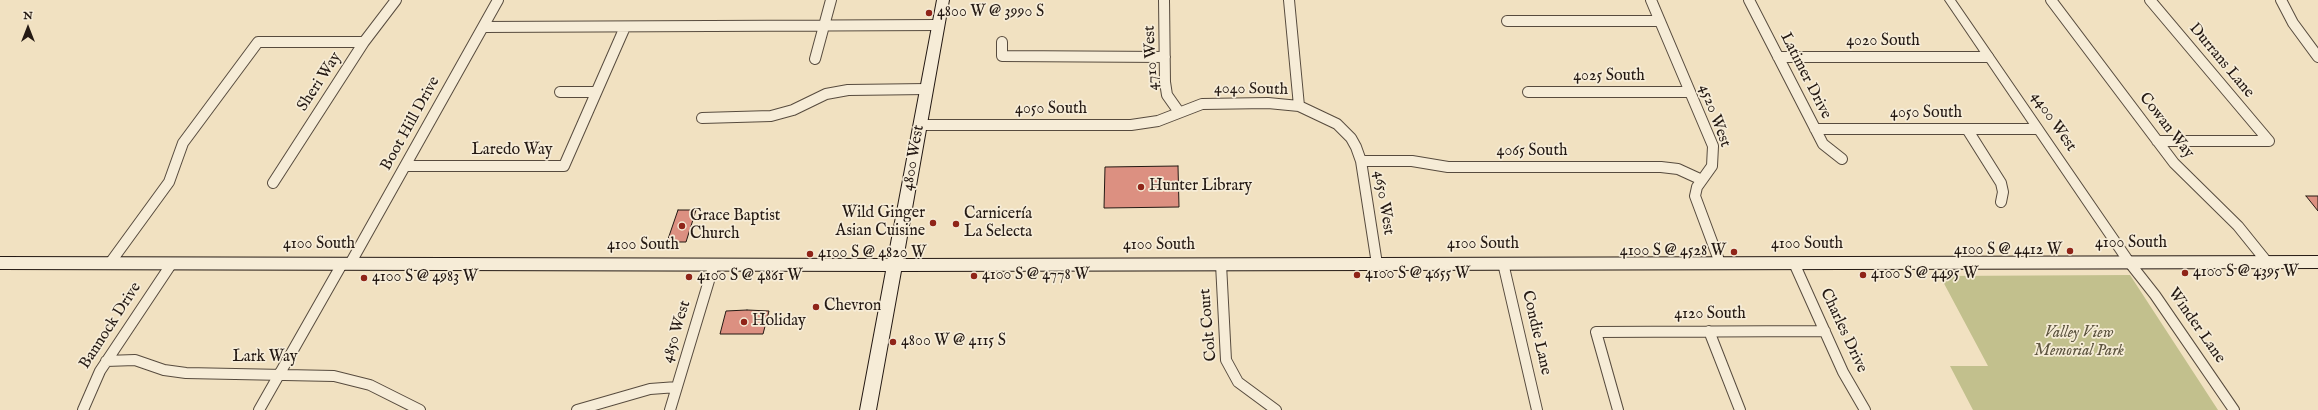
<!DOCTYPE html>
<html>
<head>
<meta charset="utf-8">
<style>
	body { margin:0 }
	#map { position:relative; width:2318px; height:410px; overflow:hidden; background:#f1e1c1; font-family:"IM FELL English",serif }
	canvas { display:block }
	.north { position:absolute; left:8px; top:8px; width:40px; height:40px; -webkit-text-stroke:3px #f6ecd7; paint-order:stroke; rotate:0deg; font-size:11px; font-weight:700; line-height:16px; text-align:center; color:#241913 }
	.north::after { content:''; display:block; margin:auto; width:14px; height:18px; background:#241913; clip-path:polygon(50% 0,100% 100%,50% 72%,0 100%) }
</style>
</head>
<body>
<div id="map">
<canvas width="2318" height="410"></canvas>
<div class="north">N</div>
</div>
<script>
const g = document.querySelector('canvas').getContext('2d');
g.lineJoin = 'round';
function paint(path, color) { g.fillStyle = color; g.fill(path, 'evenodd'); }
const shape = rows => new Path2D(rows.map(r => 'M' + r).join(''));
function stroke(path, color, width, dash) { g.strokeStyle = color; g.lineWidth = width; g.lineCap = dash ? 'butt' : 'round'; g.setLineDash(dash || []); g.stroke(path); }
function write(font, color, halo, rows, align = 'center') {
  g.font = font + ' "IM FELL English",serif'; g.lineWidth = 3.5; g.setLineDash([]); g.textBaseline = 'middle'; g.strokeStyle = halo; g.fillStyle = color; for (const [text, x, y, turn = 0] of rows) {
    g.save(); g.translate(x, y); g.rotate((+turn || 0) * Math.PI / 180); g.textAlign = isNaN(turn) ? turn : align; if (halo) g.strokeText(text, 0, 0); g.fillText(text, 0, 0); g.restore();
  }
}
paint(shape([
	[2130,275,2218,410,1973,410,1950,366,1988,366,1940,276]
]), '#c2c08d');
const building = shape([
	[1178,166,1179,207,1104,208,1105,167,1178,166],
	[2306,196,2318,196,2318,211,2306,196],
	[678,210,696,210,686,242,667,242,678,210],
	[747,310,769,311,763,334,720,334,726,311,747,310]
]);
paint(building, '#dc9081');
stroke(building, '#241913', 1);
const minor = shape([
	[1164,0,1165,82,1167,95,1179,112],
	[1289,0,1299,106],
	[1651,0,1713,146,1712,166,1697,187,1695,196,1720,263],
	[1749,0,1823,144,1842,159],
	[2051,0,2174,163,2238,226,2267,262],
	[2150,0,2269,141],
	[2281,0,2293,23,2318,57],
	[1507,21,1660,21],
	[483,27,938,25],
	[1002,42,1002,56,1165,57],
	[1778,57,1988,57],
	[815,59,831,0],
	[560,92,596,92],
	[1528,92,1690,92],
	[702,118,771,116,793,110,826,94,848,90,927,89],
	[920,125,1131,125,1158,121,1202,104,1268,103,1299,106,1337,124,1351,138,1356,147,1361,161,1377,264],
	[1815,129,2037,129],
	[1967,129,2001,183,2003,192,2001,202],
	[2157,141,2269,141],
	[1361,161,1412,161,1448,167,1661,167,1678,169,1702,180],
	[405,166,564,166,625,27],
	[273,183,364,42,396,0],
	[2129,262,2155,295,2234,410],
	[110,263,169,182,183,143,258,42,364,42],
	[1503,263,1537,410],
	[1794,263,1843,372,1865,410],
	[350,264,498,0],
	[1221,264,1226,360,1238,382,1276,410],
	[1709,331,1740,410],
	[106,361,135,360,164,370,186,373,334,376,370,385,420,410],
	[83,410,100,371,172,263],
	[259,410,342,264],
	[577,410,650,389,677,387],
	[670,410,714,264],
	[1618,410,1596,332,1825,331]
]);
const tertiary = shape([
	[1945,0,1955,0,2133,259,2135,262,2133,265,2125,265,1945,0]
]);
const secondary = shape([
	[937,0,949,0,903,259,2318,256,2318,268,901,271,876,410,860,410,886,271,0,269,0,257,888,259,937,0]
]);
stroke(minor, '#574b3e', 12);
stroke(tertiary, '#574b3e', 2);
stroke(secondary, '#241913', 2);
stroke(minor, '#f6ecd7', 10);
paint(tertiary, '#f6ecd7');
paint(secondary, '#f6ecd7');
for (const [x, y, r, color] of [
	[929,13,4,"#8f2418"],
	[1141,187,4,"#8f2418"],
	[933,223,4,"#8f2418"],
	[956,224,4,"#8f2418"],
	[682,226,4,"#8f2418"],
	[2070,251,4,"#8f2418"],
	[1734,252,4,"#8f2418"],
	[810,254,4,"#8f2418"],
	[2185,273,4,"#8f2418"],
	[1357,275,4,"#8f2418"],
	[1863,275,4,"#8f2418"],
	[974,276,4,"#8f2418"],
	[689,277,4,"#8f2418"],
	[364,278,4,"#8f2418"],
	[816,307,4,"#8f2418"],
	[744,322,4,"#8f2418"],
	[893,342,4,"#8f2418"]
]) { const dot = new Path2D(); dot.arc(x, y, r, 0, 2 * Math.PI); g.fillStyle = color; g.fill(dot); stroke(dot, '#f6ecd7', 1.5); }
write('16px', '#241913', '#f6ecd7', [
	["4800 W @ 3990 S",937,13],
	["Hunter Library",1149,187],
	["Wild Ginger",925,214,"right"],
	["Asian Cuisine",925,232,"right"],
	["Carnicería",964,215],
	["La Selecta",964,233],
	["Grace Baptist",690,217],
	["Church",690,235],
	["4100 S @ 4412 W",2062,251,"right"],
	["4100 S @ 4528 W",1726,252,"right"],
	["4100 S @ 4820 W",818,254],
	["4100 S @ 4395 W",2193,273],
	["4100 S @ 4655 W",1365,275],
	["4100 S @ 4495 W",1871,275],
	["4100 S @ 4778 W",982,276],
	["4100 S @ 4861 W",697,277],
	["4100 S @ 4983 W",372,278],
	["Chevron",824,307],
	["Holiday",752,322],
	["4800 W @ 4115 S",901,342]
], 'left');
write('16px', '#241913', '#f6ecd7', [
	["4020 South",1883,42],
	["4710 West",1152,58,-93],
	["Durrans Lane",2221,61,50],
	["Latimer Drive",1805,76,63],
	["4025 South",1609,77],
	["Sheri Way",320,82,-57],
	["4040 South",1251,90,1],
	["4050 South",1051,110],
	["4050 South",1926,114],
	["4520 West",1714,116,70],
	["4400 West",2053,122,56],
	["Boot Hill Drive",411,124,-61],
	["Cowan Way",2166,126,52],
	["Laredo Way",512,151],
	["4065 South",1532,152],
	["4800 West",914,158,-80],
	["4650 West",1383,203,81],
	["4100 South",2131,244],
	["4100 South",319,245],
	["4100 South",1483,245],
	["4100 South",1807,245],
	["4100 South",643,246],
	["4100 South",1159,246],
	["4120 South",1710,315],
	["Colt Court",1209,325,-95],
	["Bannock Drive",111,326,-57],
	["Winder Lane",2196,326,55],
	["Charles Drive",1843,331,65],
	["4850 West",677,332,-73],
	["Condie Lane",1536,333,77],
	["Lark Way",265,358]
]);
write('italic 16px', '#5b533e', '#f6ecd7', [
	["Valley View",2079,334],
	["Memorial Park",2079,352]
]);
</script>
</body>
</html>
